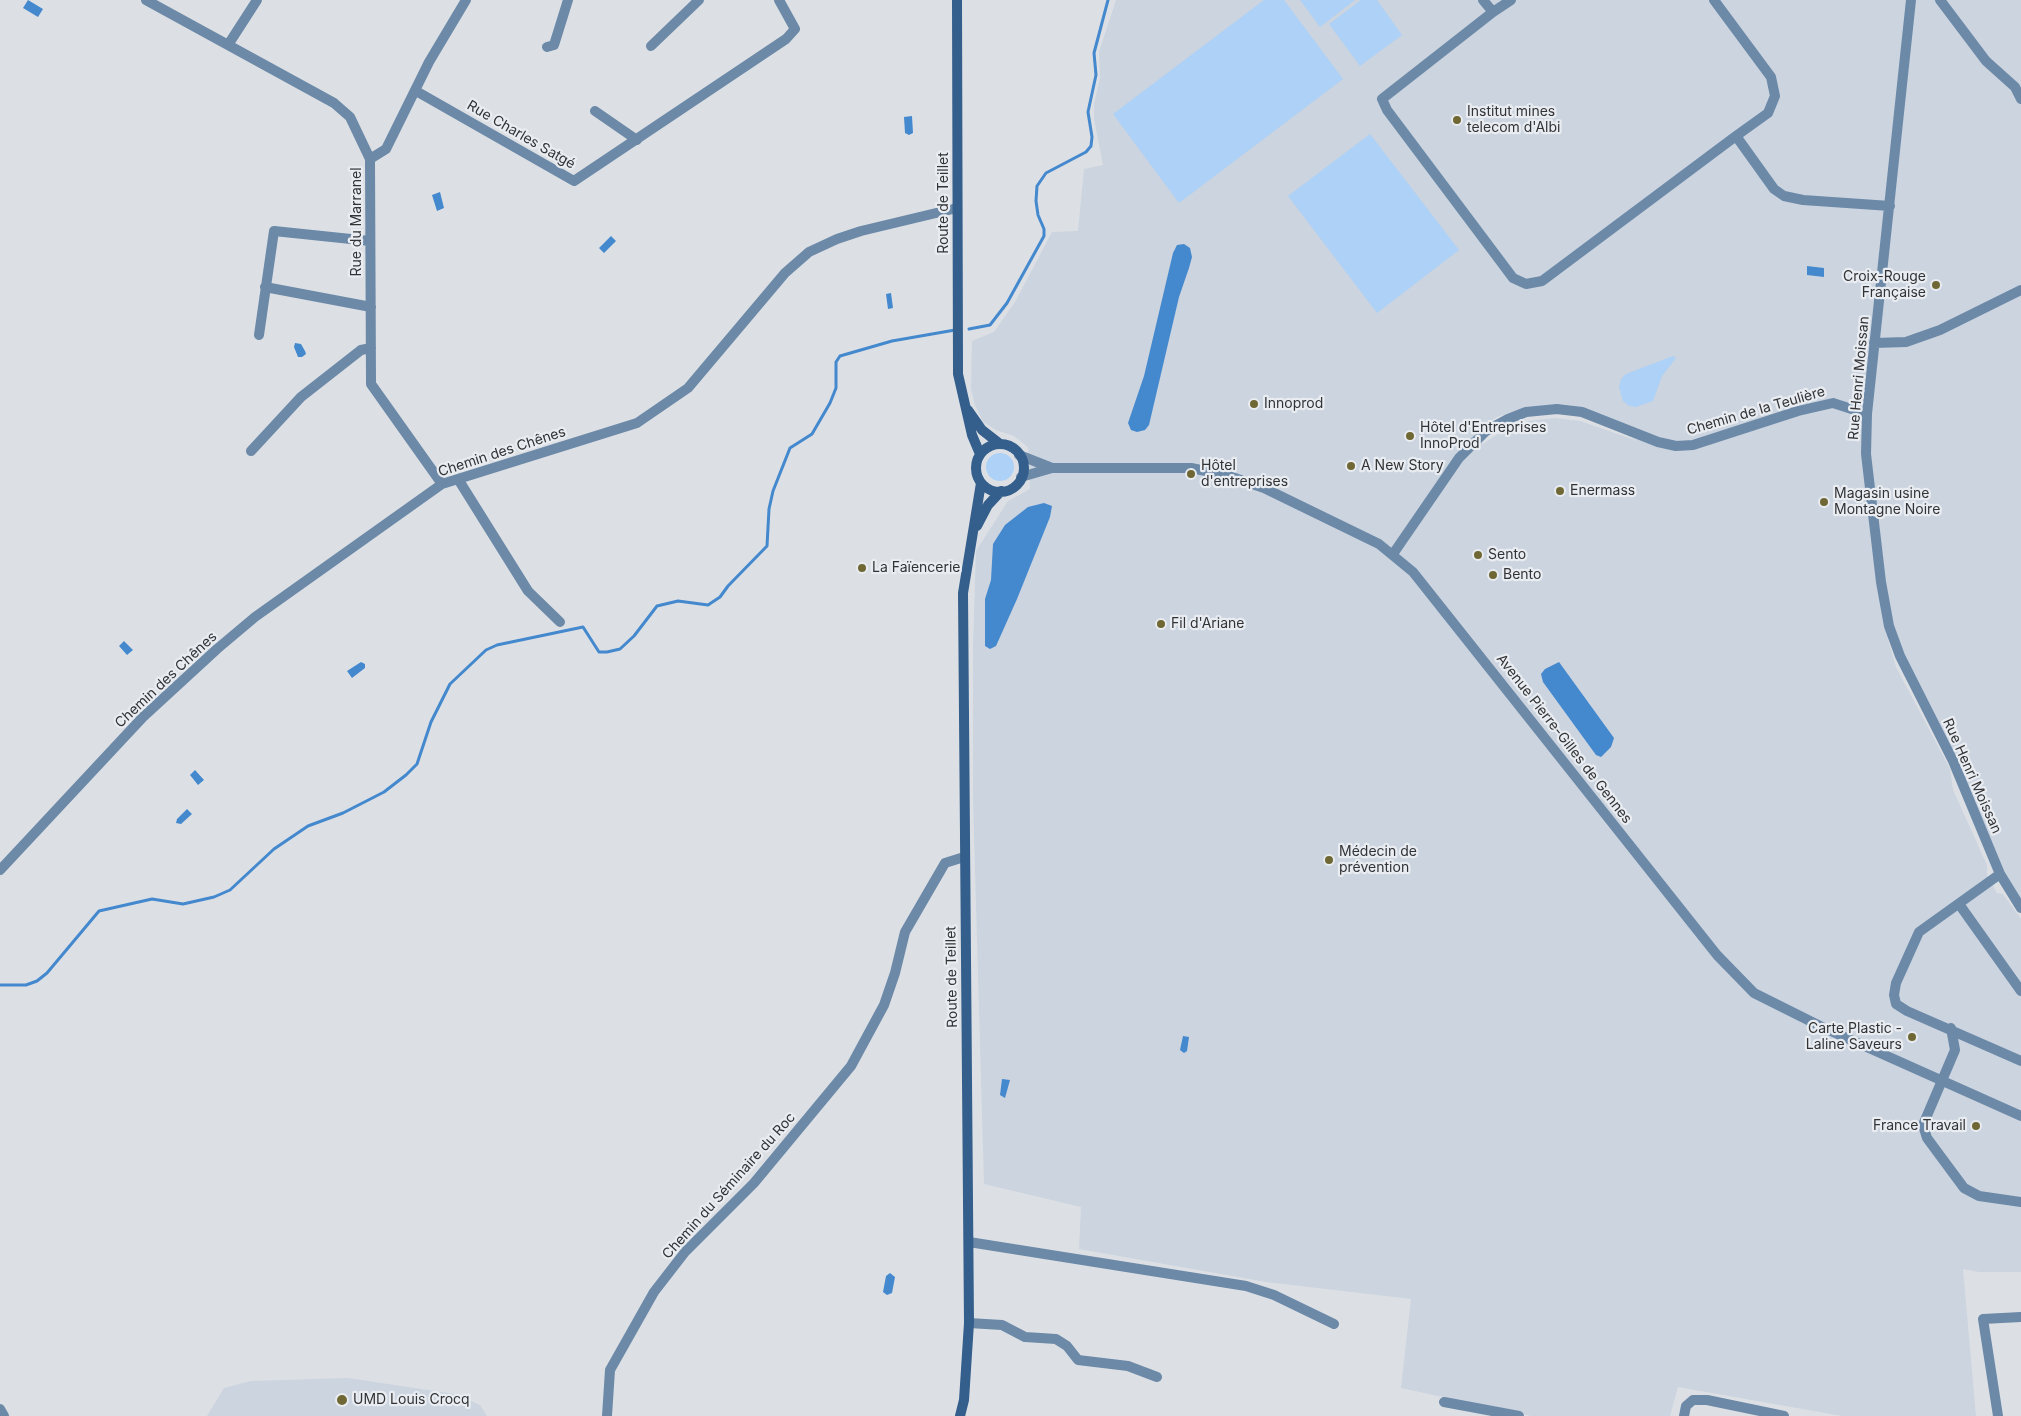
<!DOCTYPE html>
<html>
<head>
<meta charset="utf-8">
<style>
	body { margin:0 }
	canvas { display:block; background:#dce0e4 }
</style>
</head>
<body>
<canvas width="2021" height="1416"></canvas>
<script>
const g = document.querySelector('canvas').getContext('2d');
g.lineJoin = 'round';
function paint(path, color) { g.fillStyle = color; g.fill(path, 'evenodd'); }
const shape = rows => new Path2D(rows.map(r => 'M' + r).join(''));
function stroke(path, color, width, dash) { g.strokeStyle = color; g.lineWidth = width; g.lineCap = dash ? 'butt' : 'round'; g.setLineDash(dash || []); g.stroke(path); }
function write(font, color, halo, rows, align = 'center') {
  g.font = font + ' Inter,sans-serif'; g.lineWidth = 4.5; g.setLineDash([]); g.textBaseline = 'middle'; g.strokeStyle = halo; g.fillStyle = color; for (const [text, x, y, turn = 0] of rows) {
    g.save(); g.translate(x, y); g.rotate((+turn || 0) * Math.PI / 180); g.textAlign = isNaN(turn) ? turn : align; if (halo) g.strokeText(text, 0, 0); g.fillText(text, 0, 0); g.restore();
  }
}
paint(shape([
	[1116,0,2021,0,2021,902,2015,894,1887,636,1896,667,1950,769,1953,790,1987,865,1987,875,1997,893,2003,894,2021,919,2021,1272,1979,1272,1963,1269,1976,1416,1842,1416,1678,1387,1670,1416,1531,1416,1401,1388,1411,1299,1266,1282,1079,1249,1081,1207,984,1184,973,799,973,645,976,551,1008,501,1030,489,1028,447,1014,436,996,430,983,422,975,405,971,389,972,341,994,332,1015,302,1052,232,1078,231,1084,169,1103,165,1094,119,1094,104,1100,78,1099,52],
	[1560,404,1575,406,1638,441,1580,421,1555,418,1528,421,1504,430,1483,444,1473,433,1497,417,1517,410],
	[348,1378,455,1394,480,1405,487,1416,207,1416,224,1388,251,1381]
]), '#cbd4df');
paint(shape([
	[1264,0,1284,0,1343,79,1179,203,1113,114],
	[1300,0,1355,0,1320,27],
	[1361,0,1377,0,1402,35,1360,66,1329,24],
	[1370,134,1459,250,1377,313,1288,196],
	[1673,356,1676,358,1662,376,1653,401,1636,407,1629,406,1623,401,1619,387,1621,379,1626,374],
	'986 467a14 14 0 1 1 28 0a14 14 0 1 1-28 0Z'
]), '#aed1f7');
paint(shape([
	[28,0,43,9,38,17,23,8],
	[912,116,913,133,909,135,905,133,904,117],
	[440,192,444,208,437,211,432,195],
	[611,236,616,241,604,253,599,248],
	[1184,244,1190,248,1192,257,1189,268,1179,297,1149,425,1145,430,1137,432,1131,430,1128,423,1144,376,1173,253,1177,245],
	[1807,266,1824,268,1824,277,1807,275],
	[891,293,893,308,888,309,886,294],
	[295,343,301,344,305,351,306,354,302,357,298,357,294,347],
	[1044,503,1052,506,1050,517,1017,599,996,646,990,649,985,646,985,599,991,580,993,544,1005,525,1028,507],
	[124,641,133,650,127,655,119,646],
	[361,662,365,664,365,668,352,678,347,671],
	[1559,662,1614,738,1611,747,1601,757,1596,755,1543,682,1541,674,1545,669],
	[195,770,204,780,198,785,190,775],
	[187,809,192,814,181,824,176,823,177,819],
	[1183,1036,1189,1037,1187,1051,1184,1053,1180,1050],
	[1002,1079,1010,1080,1005,1098,1000,1095],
	[890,1273,895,1277,892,1293,887,1295,883,1292,886,1276]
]), '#4488ce');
stroke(shape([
	[969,329,990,325,1007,303,1044,236,1044,229,1038,215,1036,201,1037,186,1046,173,1086,152,1091,146,1092,137,1088,112,1096,75,1094,53,1108,0],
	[0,985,26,985,37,981,47,973,99,911,152,899,183,904,214,897,230,890,274,849,308,826,343,813,384,792,406,775,417,764,431,722,450,684,486,650,497,645,583,627,599,652,607,652,620,649,634,636,657,606,678,601,708,605,720,597,728,586,767,546,769,509,773,491,790,448,812,434,830,403,836,388,836,362,840,356,892,341,955,330]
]), '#4488ce', 3);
stroke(shape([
	[146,0,334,103,350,117,370,159,371,384,442,484],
	[1483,0,1493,12],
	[1511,0,1493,12,1382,99,1387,110,1513,278,1526,284,1542,281,1736,136,1774,189,1784,196,1803,200,1890,206],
	[1714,0,1771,77,1775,96,1768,113,1736,136],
	[1911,0,1867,414,1866,454,1881,582,1889,626,1900,656,1953,761,2000,874,2021,908],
	[1940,0,1986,61,2015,87,2021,99],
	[228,45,257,0],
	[651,46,699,0],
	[547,47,554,45,568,0],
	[416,91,574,181,786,39,795,29,779,0],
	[595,111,637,140],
	[370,159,386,149,429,62,466,0],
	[265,287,371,307],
	[259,335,274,231,370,241],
	[1874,343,1906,342,1940,330,2021,290],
	[251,451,301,397,361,350,371,348],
	[1019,455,1052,468],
	[1021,477,1052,468,1191,468,1226,475,1264,488,1379,544,1413,572,1717,955,1754,993,1822,1027,2021,1116],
	[458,479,528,591,560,622],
	[1393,554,1459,458,1486,431,1508,419,1526,412,1557,409,1582,412,1658,442,1676,446,1693,445,1798,411,1833,403,1867,414],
	[0,870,143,717,217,649,255,617,442,484,637,423,688,388,785,273,809,252,837,239,861,231,957,208],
	[2000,874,1919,932,1896,983,1894,995,1896,1004,1907,1011,2021,1061],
	[1959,904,2021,991],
	[1951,1028,1955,1050,1923,1125,1927,1138,1964,1188,1979,1196,2021,1202],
	[969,1242,1246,1286,1274,1295,1334,1324],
	[969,1323,1002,1325,1025,1337,1056,1339,1067,1346,1078,1360,1128,1366,1157,1377],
	[1444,1402,1519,1416],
	[0,1409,4,1416],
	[607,1416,610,1370,654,1292,685,1252,754,1183,851,1066,884,1005,895,973,905,932,945,863,964,857],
	[1684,1416,1686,1406,1693,1400,1707,1400,1784,1416],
	[1998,1416,1983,1319,2021,1317]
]), '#6c89a8', 10);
stroke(shape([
	[957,0,958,374,972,435,980,454],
	[968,410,982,430,1000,444],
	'976 468a24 24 0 1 1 48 0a24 24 0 1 1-48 0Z',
	[977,526,988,505,1001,491],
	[960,1416,964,1400,969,1323,963,593,981,483]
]), '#345e8b', 10);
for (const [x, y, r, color] of [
	[1457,120,5,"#6f6734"],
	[1936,285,5,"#6f6734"],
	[1254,404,5,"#6f6734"],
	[1410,436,5,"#6f6734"],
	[1351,466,5,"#6f6734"],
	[1191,474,5,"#6f6734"],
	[1560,491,5,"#6f6734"],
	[1824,502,5,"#6f6734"],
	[1478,555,5,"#6f6734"],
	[862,568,5,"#6f6734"],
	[1493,575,5,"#6f6734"],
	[1161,624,5,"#6f6734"],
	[1329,860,5,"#6f6734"],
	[1912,1037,5,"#6f6734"],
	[1976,1126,5,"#6f6734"],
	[342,1400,6,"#6f6734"]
]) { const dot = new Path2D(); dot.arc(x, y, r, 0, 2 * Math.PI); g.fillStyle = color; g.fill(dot); stroke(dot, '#e9edf2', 2); }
write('14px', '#323335', '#e9edf2', [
	["Institut mines",1467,112],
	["telecom d'Albi",1467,128],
	["Croix-Rouge",1926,277,"right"],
	["Française",1926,293,"right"],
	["Innoprod",1264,404],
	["Hôtel d'Entreprises",1420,428],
	["InnoProd",1420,444],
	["Hôtel",1201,466],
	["d'entreprises",1201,482],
	["A New Story",1361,466],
	["Enermass",1570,491],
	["Magasin usine",1834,494],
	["Montagne Noire",1834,510],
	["Sento",1488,555],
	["La Faïencerie",872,568],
	["Bento",1503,575],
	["Fil d'Ariane",1171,624],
	["Médecin de",1339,852],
	["prévention",1339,868],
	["Carte Plastic -",1902,1029,"right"],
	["Laline Saveurs",1902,1045,"right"],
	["France Travail",1966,1126,"right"],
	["UMD Louis Crocq",353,1400]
], 'left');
write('14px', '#323335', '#e9edf2', [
	["Rue Charles Satgé",521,135,30],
	["Route de Teillet",944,203,-90],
	["Rue du Marranel",357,222,-90],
	["Rue Henri Moissan",1859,378,-85],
	["Chemin de la Teulière",1756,411,-16],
	["Chemin des Chênes",502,452,-18],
	["Chemin des Chênes",166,680,-43],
	["Avenue Pierre-Gilles de Gennes",1564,739,52],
	["Rue Henri Moissan",1972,776,66],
	["Route de Teillet",952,977,-91],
	["Chemin du Séminaire du Roc",729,1186,-48]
]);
</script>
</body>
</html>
